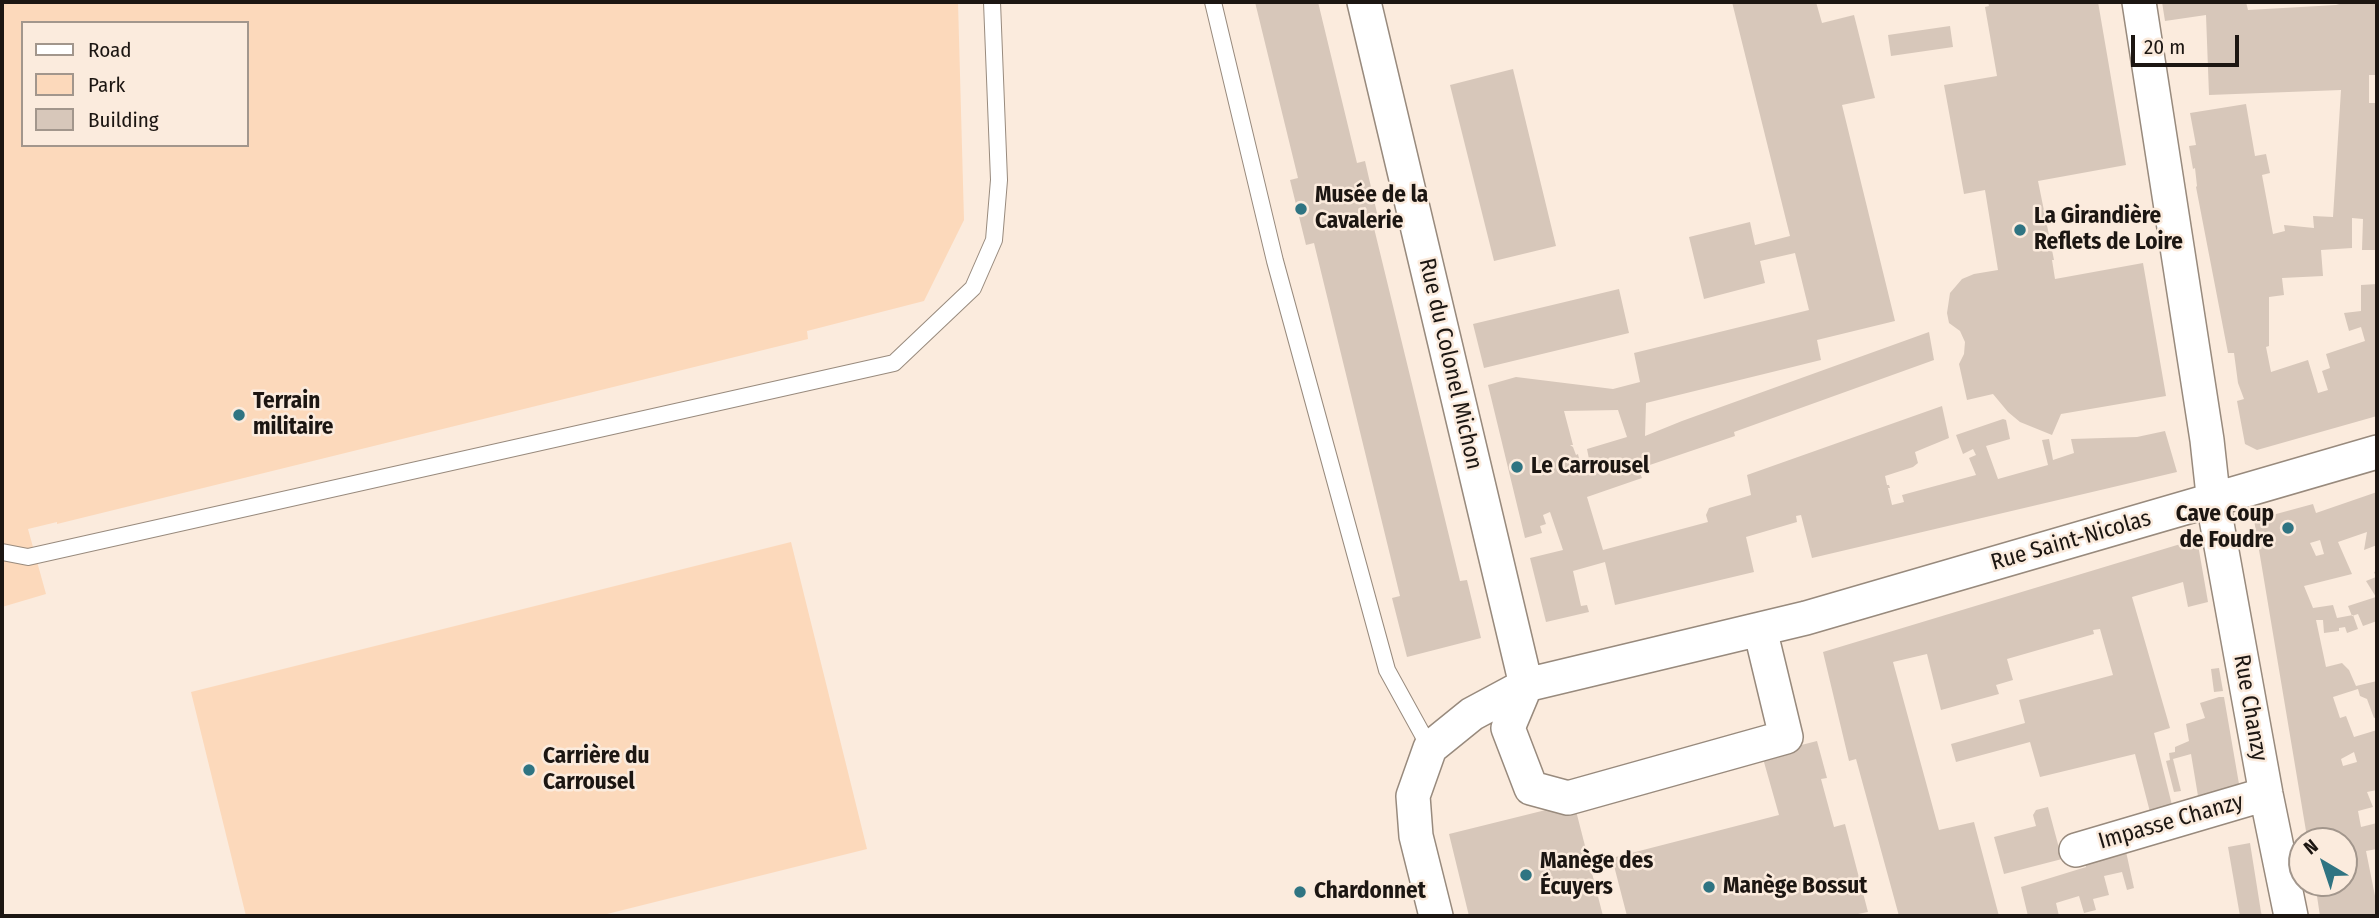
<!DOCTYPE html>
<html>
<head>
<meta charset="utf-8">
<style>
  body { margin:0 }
  #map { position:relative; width:2379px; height:918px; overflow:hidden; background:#fbebdd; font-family:"Fira Sans Condensed",sans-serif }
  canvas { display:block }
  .frame { position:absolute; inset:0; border:4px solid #1c1612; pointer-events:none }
  .legend { position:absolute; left:21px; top:21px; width:228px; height:126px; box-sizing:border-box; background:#fbebdd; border:2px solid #a2968c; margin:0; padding:9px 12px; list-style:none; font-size:21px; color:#1c1612 }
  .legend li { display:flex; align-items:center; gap:14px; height:35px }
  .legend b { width:35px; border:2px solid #a2968c }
  .north { position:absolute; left:2288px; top:827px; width:70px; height:70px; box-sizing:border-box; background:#fbebdd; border:2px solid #a2968c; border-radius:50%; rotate:321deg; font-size:19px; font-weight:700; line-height:28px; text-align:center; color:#1c1612 }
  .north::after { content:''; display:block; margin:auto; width:24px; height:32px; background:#2f7482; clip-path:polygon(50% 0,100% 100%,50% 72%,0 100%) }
  .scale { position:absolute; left:2131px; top:35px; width:108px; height:32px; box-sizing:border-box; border:4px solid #1c1612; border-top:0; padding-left:9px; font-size:21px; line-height:24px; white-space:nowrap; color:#1c1612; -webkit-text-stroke:5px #fbebdd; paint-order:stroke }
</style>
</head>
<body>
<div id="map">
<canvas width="2379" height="918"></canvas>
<div class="frame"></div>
<ul class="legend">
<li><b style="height:9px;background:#fff"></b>Road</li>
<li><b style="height:19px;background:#fcd9bb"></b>Park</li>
<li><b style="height:19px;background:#d7c7ba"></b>Building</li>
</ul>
<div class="north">N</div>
<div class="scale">20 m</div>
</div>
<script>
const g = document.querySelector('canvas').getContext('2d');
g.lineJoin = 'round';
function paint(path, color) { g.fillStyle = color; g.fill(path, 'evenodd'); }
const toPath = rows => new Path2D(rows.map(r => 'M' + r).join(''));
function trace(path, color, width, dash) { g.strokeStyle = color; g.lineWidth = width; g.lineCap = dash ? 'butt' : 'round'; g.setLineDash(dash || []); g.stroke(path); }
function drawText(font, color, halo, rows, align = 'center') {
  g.font = font + ' "Fira Sans Condensed",sans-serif'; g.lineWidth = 5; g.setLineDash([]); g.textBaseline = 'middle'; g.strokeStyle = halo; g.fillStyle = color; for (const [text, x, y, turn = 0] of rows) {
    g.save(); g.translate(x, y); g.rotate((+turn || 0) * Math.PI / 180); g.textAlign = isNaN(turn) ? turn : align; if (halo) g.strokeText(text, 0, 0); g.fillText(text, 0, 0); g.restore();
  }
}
paint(toPath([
  [2,2,958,2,964,220,924,301,807,331,808,339,57,524,57,522,28,529,46,594,2,607],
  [23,23,247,23,247,145,23,145],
  [791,542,867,849,599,916,246,916,191,692]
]), '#fcd9bb');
paint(toPath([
  [1255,2,1318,2,1357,163,1365,161,1380,226,1374,228,1460,581,1467,580,1481,638,1407,657,1392,598,1400,596,1314,243,1306,245,1290,180,1298,178],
  [1732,2,1816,2,1822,23,1854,15,1875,98,1842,105,1895,321,1817,340,1821,360,1646,403,1645,436,1682,421,1929,332,1934,360,1734,432,1735,436,1638,469,1642,478,1587,497,1603,550,1708,522,1706,515,1709,508,1751,495,1747,475,1942,406,1949,438,1915,452,1918,463,1913,467,1885,476,1887,485,1889,485,1890,488,1888,488,1892,505,1904,502,1902,495,1976,475,1969,458,1976,455,1973,449,1963,454,1956,435,2003,419,2006,420,2010,439,1986,446,1998,479,2048,465,2042,440,2049,439,2053,460,2074,453,2071,439,2137,437,2165,431,2177,472,1812,558,1801,515,1796,516,1797,522,1746,537,1754,572,1615,605,1605,562,1573,571,1581,606,1587,605,1589,612,1546,622,1530,558,1563,550,1550,512,1543,515,1546,524,1540,526,1542,533,1525,538,1488,385,1516,377,1613,389,1640,382,1634,353,1809,310,1795,253,1760,261,1765,283,1704,299,1689,237,1750,222,1755,245,1790,236],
  [1618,410,1627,437,1587,449,1590,464,1581,467,1578,454,1576,455,1573,447,1570,445,1573,445,1564,411],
  [1988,2,2098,2,2126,165,2038,181,2054,260,2052,260,2055,279,2143,263,2166,396,2061,414,2052,435,2020,422,2008,412,1993,394,1967,400,1959,364,1964,354,1965,342,1960,331,1949,323,1947,313,1950,293,1962,279,1974,274,1998,270,1985,190,1964,194,1944,85,1997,76,1985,7,1989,6],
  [2162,2,2246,2,2248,10,2336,5,2346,2,2377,2,2377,75,2369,75,2369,103,2377,103,2377,250,2362,250,2363,219,2352,218,2352,248,2321,250,2323,276,2282,278,2284,295,2269,297,2269,346,2266,347,2271,372,2308,360,2318,393,2328,390,2322,371,2330,368,2326,354,2365,341,2361,327,2349,331,2344,313,2361,311,2361,285,2377,284,2377,416,2257,450,2245,444,2237,401,2244,399,2238,383,2234,353,2228,353,2196,187,2197,186,2195,168,2193,169,2189,146,2196,145,2190,113,2246,104,2255,156,2266,154,2270,173,2262,175,2273,234,2285,231,2284,225,2314,228,2313,216,2333,217,2341,90,2209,95,2206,15,2165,21],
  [1950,26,1953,47,1891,56,1888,35],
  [1513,69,1556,246,1494,261,1450,85],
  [1619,289,1629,333,1484,368,1473,324],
  [2377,492,2377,545,2364,550,2367,532,2338,542,2352,574,2304,586,2313,608,2333,605,2337,618,2353,615,2358,629,2347,633,2345,627,2339,628,2339,631,2324,633,2323,620,2316,620,2326,667,2342,663,2349,670,2356,686,2377,681,2377,717,2374,718,2367,699,2360,696,2358,689,2333,697,2340,718,2346,716,2354,737,2377,730,2377,790,2367,792,2373,807,2358,811,2361,827,2377,823,2377,849,2366,851,2377,906,2377,916,2320,916,2315,883,2344,883,2344,841,2324,841,2323,832,2307,837,2254,520,2313,504,2316,513],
  [2320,540,2324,554,2316,556,2310,543],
  [2354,752,2357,762,2343,766,2341,759],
  [2197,539,2208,602,2188,607,2183,582,2132,597,2170,728,2154,733,2172,805,2150,812,2135,754,2040,777,2030,742,1956,762,1951,744,2025,723,2019,700,2113,675,2100,629,2093,630,2094,634,2007,659,2013,680,1996,685,1999,694,1941,710,1927,654,1893,662,1939,830,1974,822,1999,916,1899,916,1856,759,1849,761,1823,652],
  [2377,571,2377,621,2363,626,2358,614,2352,616,2348,606,2376,597,2366,581,2376,577,2374,572],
  [2219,668,2223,691,2214,692,2211,669],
  [2219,697,2224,697,2239,784,2198,796,2191,754,2173,759,2181,791,2174,792,2166,761,2170,760,2169,753,2175,752,2175,747,2189,741,2186,724,2205,718,2200,703],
  [1817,741,1827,778,1821,779,1834,827,1845,824,1868,912,1858,914,1858,916,1627,916,1612,858,1779,815,1762,755],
  [1574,803,1603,916,1469,916,1449,834],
  [2048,807,2062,859,2004,874,1994,837,2036,826,2033,815,2036,810],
  [2250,843,2261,912,2262,916,2240,916,2228,847],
  [2125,847,2134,888,2127,890,2122,872,2104,876,2109,895,2093,899,2096,910,2084,913,2079,896,2056,903,2059,916,2028,916,2021,887,2086,867,2084,859]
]), '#d7c7ba');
const service = toPath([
  [1213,2,1275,261,1387,670,1430,748],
  [2,552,28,557,894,363,973,288,994,240,999,180,992,2]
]);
const minor = toPath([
  [1364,2,1526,685],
  [2139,2,2207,440,2215,513,2266,794,2291,916],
  [1526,685,1508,728,1531,788,1568,798,1786,737,1760,629],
  [2076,850,2266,794],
  [1436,916,1416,836,1413,796,1430,748,1472,714,1526,685,1806,618,2377,452]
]);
trace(service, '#988a7d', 18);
trace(minor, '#988a7d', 36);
trace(service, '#fff', 16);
trace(minor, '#fff', 33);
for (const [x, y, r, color] of [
  [1301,209,7,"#2f7482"],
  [2020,230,7,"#2f7482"],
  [239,415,7,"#2f7482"],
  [1517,467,7,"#2f7482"],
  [2288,528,7,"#2f7482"],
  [529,770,7,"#2f7482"],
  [1526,875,7,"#2f7482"],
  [1709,887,7,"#2f7482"],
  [1300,892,7,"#2f7482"]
]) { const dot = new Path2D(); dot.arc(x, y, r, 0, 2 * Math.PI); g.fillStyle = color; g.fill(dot); trace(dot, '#fbebdd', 2.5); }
drawText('bold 23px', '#1c1612', '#fbebdd', [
  ["Musée de la",1315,196],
  ["Cavalerie",1315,222],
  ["La Girandière",2034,217],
  ["Reflets de Loire",2034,243],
  ["Terrain",253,402],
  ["militaire",253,428],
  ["Le Carrousel",1531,467],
  ["Cave Coup",2274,515,"right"],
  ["de Foudre",2274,541,"right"],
  ["Carrière du",543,757],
  ["Carrousel",543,783],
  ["Manège des",1540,862],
  ["Écuyers",1540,888],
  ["Manège Bossut",1723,887],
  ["Chardonnet",1314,892]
], 'left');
drawText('23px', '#1c1612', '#fbebdd', [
  ["Rue du Colonel Michon",1450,364,77],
  ["Rue Saint-Nicolas",2071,541,-16],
  ["Rue Chanzy",2250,708,80],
  ["Impasse Chanzy",2171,822,-16]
]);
</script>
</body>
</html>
